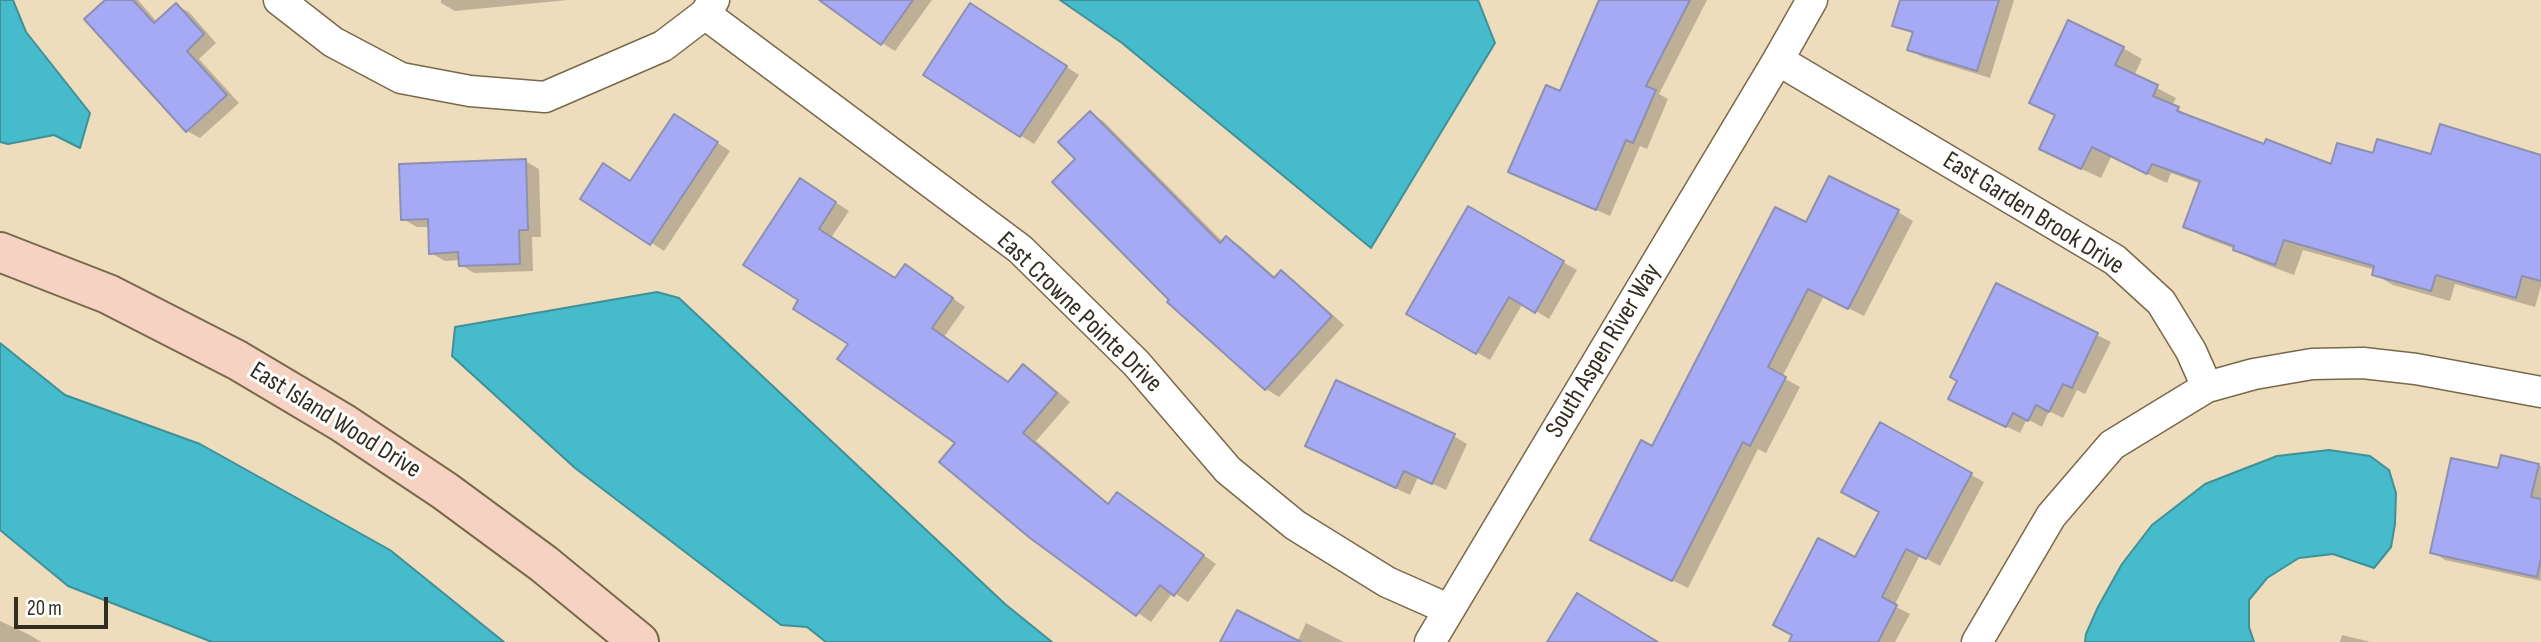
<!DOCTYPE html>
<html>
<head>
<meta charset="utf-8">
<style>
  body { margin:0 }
  #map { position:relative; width:2541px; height:642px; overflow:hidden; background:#eeddbc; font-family:"Sofia Sans Condensed",sans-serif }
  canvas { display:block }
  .scale { position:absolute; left:14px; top:597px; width:94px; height:32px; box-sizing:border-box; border:4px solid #332d20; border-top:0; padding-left:9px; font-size:21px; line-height:24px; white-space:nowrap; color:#332d20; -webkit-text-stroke:5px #fff; paint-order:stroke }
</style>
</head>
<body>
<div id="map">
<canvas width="2541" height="642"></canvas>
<div class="scale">20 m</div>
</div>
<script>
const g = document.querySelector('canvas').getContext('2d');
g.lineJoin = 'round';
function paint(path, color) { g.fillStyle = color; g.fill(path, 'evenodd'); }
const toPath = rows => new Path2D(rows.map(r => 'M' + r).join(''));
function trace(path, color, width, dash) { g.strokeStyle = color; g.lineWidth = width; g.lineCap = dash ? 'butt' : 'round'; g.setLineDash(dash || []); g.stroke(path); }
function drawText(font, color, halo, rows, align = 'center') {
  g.font = font + ' "Sofia Sans Condensed",sans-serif'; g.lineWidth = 6; g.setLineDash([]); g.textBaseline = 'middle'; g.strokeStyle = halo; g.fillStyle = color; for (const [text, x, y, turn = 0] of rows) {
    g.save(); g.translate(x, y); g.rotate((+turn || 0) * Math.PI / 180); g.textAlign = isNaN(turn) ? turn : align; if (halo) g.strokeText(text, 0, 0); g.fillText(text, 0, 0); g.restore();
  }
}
const water = toPath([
  [0,0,13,0,26,32,90,113,80,148,54,135,8,144,0,142,0,0],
  [1060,0,1478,0,1495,43,1371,248,1122,43,1060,0],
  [657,292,679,298,1005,604,1052,642,826,642,807,627,781,625,575,468,452,356,455,327,657,292],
  [0,343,65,395,200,444,390,550,504,642,212,642,68,586,0,530,0,343],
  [2329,450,2370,456,2389,470,2396,493,2395,524,2391,547,2374,568,2333,554,2299,558,2267,578,2249,600,2249,627,2254,642,2085,642,2086,634,2098,607,2122,564,2152,525,2205,484,2277,456,2329,450]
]);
paint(water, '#46bbcc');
trace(water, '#409098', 2);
paint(toPath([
  [108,0,138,0,157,22,176,5,189,12,216,43,199,59,239,103,200,138,187,131],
  [441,0,568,0,455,11,441,3],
  [833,0,932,0,895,51,882,43],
  [1601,0,1707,0,1659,94,1668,99,1647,149,1640,146,1610,216,1511,172,1561,93],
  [1902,0,2014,0,1990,78,1922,57,1909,49,1914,34,1894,25],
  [984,13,1079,75,1034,144,926,75],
  [2123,48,2142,59,2134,76,2176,98,2172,106,2197,120,2265,146,2333,166,2374,155,2541,156,2541,286,2535,307,2455,284,2450,301,2393,285,2374,274,2375,270,2303,250,2294,275,2254,260,2235,249,2204,237,2185,227,2201,184,2171,173,2167,183,2111,157,2101,178,2060,159,2057,116,2031,102],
  [1090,113,1103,121,1223,242,1227,238,1240,246,1276,278,1281,273,1294,280,1344,325,1279,397,1266,389,1169,302,1171,300,1078,159],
  [688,124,730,151,664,251,583,198,631,182],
  [525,161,539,169,541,237,532,237,533,271,474,273,461,265,460,260,445,261,431,253,430,227,417,227,403,219],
  [814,188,849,211,831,238,896,280,919,274,965,307,944,337,1009,383,1024,366,1037,374,1070,402,1036,441,1110,505,1118,494,1216,564,1188,602,1173,592,1151,622,1031,537,958,443,801,300],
  [1468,208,1577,270,1549,319,1523,303,1490,360,1409,313],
  [1898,212,1913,221,1864,316,1824,296,1782,377,1800,387,1766,453,1758,449,1688,588,1607,548,1653,448,1807,224],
  [1996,285,2111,342,2085,394,2077,390,2063,418,2049,411,2042,427,2027,419,2020,433,1964,406],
  [1881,424,1984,482,1940,566,1920,555,1894,606,1910,614,1895,642,1791,642,1856,560,1882,512],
  [1454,436,1467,444,1446,490,1418,477,1410,495,1321,453],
  [2502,457,2541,466,2541,581,2445,560,2432,552,2499,470],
  [0,621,30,635,41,642,0,642],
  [1306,623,1344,642,1222,642,1297,642],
  [2342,635,2371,642,2340,642]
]), '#0003');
const building = toPath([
  [105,0,133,0,154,23,176,3,204,34,187,51,227,95,186,132,84,19,105,0],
  [819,0,913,0,881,45,819,0],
  [1599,0,1690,0,1646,86,1656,90,1633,143,1626,140,1596,210,1508,172,1546,85,1560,91,1599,0],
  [1900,0,1999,0,1977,71,1907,50,1913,32,1892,26,1900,0],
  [970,3,1067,66,1020,137,923,75,970,3],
  [2068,20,2124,47,2115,65,2158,85,2153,96,2179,107,2177,111,2264,144,2266,139,2331,164,2337,143,2373,153,2377,139,2431,154,2440,124,2541,155,2541,281,2522,276,2516,298,2436,275,2431,291,2372,275,2374,266,2284,240,2275,265,2233,250,2234,246,2183,227,2200,181,2152,164,2147,174,2092,147,2081,169,2039,149,2055,115,2029,103,2068,20],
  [1090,111,1220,243,1226,236,1274,278,1281,270,1332,316,1265,390,1167,302,1169,300,1052,182,1075,159,1058,142,1090,111],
  [674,114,718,142,650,245,580,199,603,163,630,181,674,114],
  [526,159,528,230,519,230,520,264,459,266,458,252,429,254,428,219,401,220,399,164,526,159],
  [1829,176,1899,210,1848,309,1808,289,1768,367,1786,377,1750,446,1743,442,1672,581,1590,540,1641,440,1652,446,1775,207,1806,222,1829,176],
  [800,178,836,202,819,229,895,278,905,264,953,298,932,328,1008,382,1023,364,1057,393,1023,433,1108,504,1117,492,1204,555,1174,596,1160,585,1136,616,1030,538,939,462,955,443,837,359,848,344,793,309,798,300,743,265,800,178],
  [1468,206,1564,261,1535,313,1509,297,1476,354,1406,314,1468,206],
  [1996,283,2098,333,2072,388,2063,384,2049,412,2036,405,2028,421,2013,413,2006,427,1948,399,1957,381,1950,377,1996,283],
  [1336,380,1455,434,1432,484,1404,471,1396,488,1305,446,1336,380],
  [1880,422,1972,473,1926,559,1906,549,1882,597,1897,605,1878,642,1789,642,1792,635,1773,625,1818,538,1855,557,1879,512,1841,492,1880,422],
  [2501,455,2539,464,2531,497,2541,499,2541,558,2537,577,2430,553,2451,458,2498,468,2501,455],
  [1577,593,1658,642,1547,642,1577,593],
  [1237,610,1301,642,1220,642,1237,610]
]);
paint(building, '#a6aaf4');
trace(building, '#8d90b0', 2);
const street = toPath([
  [279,0,333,42,401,78,470,91,545,97,663,46,705,14,714,0],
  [705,14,1020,249,1136,363,1228,470,1295,525,1387,582,1448,609],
  [1778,60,2115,260,2161,302,2191,351,2207,387],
  [1430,642,1778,60,1812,0],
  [1977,642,2051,516,2112,445,2207,387,2254,374,2312,364,2363,363,2416,369,2541,392]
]);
const secondary = toPath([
  [0,252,108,294,237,360,343,423,445,491,544,564,639,642]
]);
trace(street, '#78694b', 33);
trace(secondary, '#78694b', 42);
trace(street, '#fff', 30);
trace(secondary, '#f5d2c1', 38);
drawText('26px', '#332d20', '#fff', [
  ["East Garden Brook Drive",2033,214,32],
  ["East Crowne Pointe Drive",1079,313,44],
  ["South Aspen River Way",1604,351,-59],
  ["East Island Wood Drive",335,421,32]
]);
</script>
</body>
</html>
